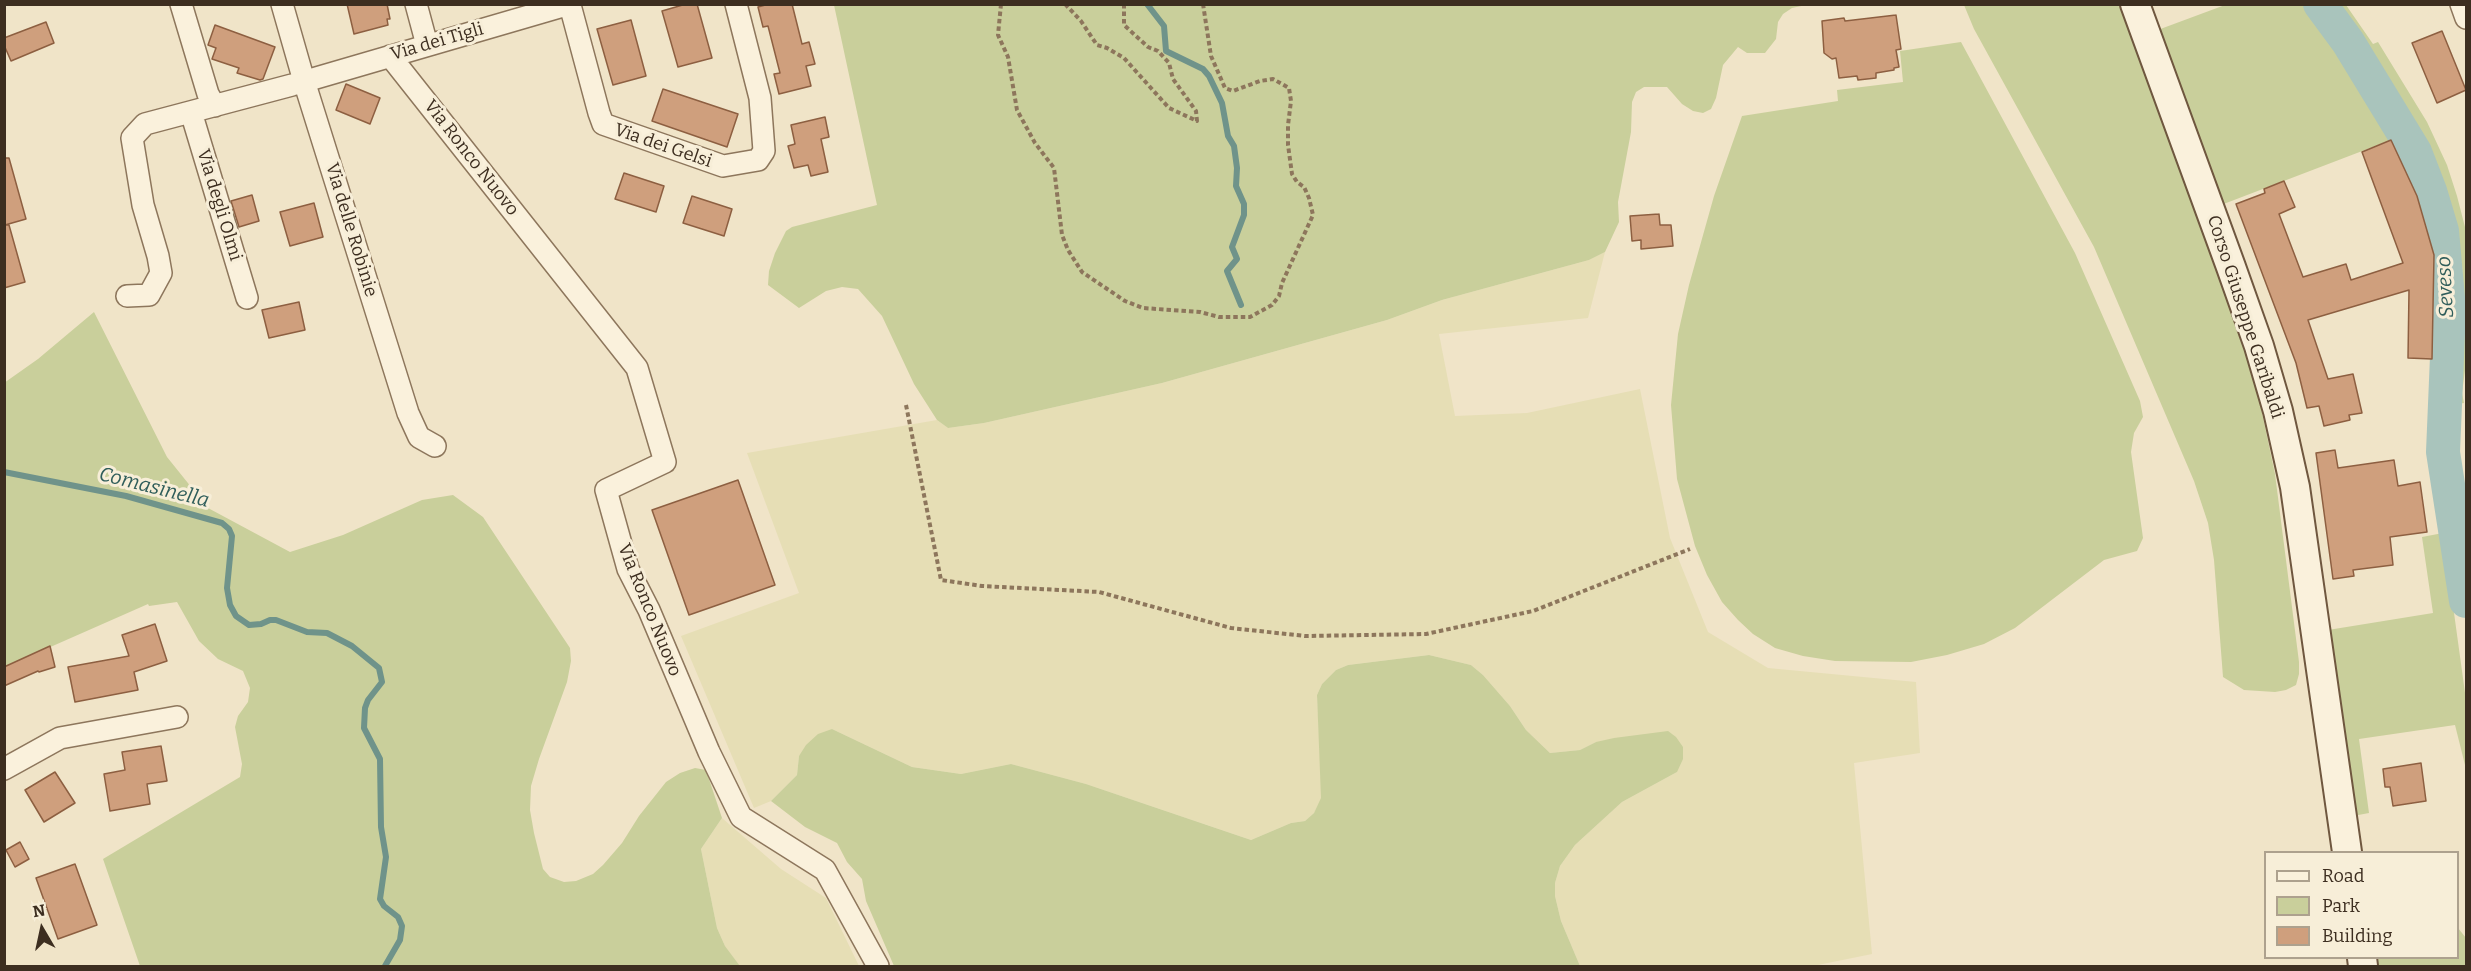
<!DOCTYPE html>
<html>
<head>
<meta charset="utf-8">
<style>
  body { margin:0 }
  #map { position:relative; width:2471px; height:971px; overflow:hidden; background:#f0e4c8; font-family:Bitter,serif }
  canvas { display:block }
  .frame { position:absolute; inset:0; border:6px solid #3d2e20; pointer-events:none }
  .legend { position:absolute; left:2264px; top:851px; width:195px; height:108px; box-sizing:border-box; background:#f7eed8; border:2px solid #ada18e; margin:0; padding:8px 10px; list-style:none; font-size:18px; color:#3d2e20 }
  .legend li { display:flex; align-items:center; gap:12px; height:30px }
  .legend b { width:30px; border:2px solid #ada18e }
  .north { position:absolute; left:12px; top:899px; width:60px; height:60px; -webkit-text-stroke:4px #f7eed8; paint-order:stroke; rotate:351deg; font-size:16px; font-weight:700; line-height:24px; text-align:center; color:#3d2e20 }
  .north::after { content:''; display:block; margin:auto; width:21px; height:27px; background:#3d2e20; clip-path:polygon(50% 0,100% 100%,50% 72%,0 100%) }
</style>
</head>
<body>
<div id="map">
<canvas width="2471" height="971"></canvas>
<div class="frame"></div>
<ul class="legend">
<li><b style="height:8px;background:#faf1dc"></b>Road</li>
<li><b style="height:16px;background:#c9cf9b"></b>Park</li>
<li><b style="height:16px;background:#cf9f7d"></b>Building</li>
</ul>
<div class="north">N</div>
</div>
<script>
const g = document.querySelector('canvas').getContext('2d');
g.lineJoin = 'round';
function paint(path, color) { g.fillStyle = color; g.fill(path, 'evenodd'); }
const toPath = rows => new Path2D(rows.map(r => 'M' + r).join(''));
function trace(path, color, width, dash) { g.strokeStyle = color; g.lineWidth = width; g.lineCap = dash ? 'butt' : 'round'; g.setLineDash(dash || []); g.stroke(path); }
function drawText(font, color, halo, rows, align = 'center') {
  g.font = font + ' Bitter,serif'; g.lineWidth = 6; g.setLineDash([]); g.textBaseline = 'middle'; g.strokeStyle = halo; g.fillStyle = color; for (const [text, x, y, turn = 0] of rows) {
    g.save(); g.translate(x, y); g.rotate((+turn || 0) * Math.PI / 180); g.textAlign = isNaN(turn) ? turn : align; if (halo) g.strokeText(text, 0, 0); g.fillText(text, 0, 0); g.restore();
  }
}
paint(toPath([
  [1605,252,1588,318,1439,334,1455,416,1527,413,1640,389,1670,538,1708,632,1768,668,1916,682,1920,753,1854,763,1872,954,1813,966,1580,966,1561,921,1555,896,1555,883,1560,866,1575,845,1622,802,1677,772,1596,742,1580,750,1550,753,1526,730,1510,706,1483,675,1471,665,1429,655,1348,665,1336,670,1322,684,1317,695,1322,798,1314,813,1305,821,1291,823,1251,840,1086,784,1011,764,961,774,912,767,832,729,799,756,797,775,771,801,754,808,681,636,799,593,747,453,937,420,948,428,984,423,1162,383,1387,320,1442,300,1589,260],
  [722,818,781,869,826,898,859,966,740,966,725,946,717,928,701,849]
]), '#e6deb5');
paint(toPath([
  [834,5,834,4,1806,5,1792,8,1783,14,1778,22,1776,39,1765,53,1747,53,1738,47,1723,65,1716,98,1711,109,1703,113,1693,111,1682,104,1667,87,1644,87,1636,92,1632,102,1631,132,1618,202,1619,222,1605,252,1589,260,1442,300,1387,320,1162,383,984,423,948,428,937,420,914,384,882,316,858,289,842,287,826,291,799,308,768,285,769,271,775,253,786,231,792,227,877,205],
  [1964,5,2119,5,2232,301,2250,356,2275,474,2299,662,2299,674,2296,685,2286,690,2275,692,2244,690,2223,677,2214,560,2208,523,2194,481,2094,247,1974,29],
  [2225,5,2306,5,2347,64,2391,140,2221,205,2155,31],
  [2336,5,2346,5,2373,44,2378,42,2427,122,2447,165,2457,196,2466,231,2466,363,2462,393,2464,403,2456,404,2463,295,2462,265,2455,236,2423,146,2367,49],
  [1961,42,2075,253,2140,401,2143,417,2134,433,2131,452,2143,538,2137,551,2104,560,2015,628,1984,644,1947,655,1911,662,1835,661,1803,656,1775,648,1753,634,1738,620,1722,602,1707,575,1695,546,1677,479,1671,405,1678,334,1689,285,1714,196,1742,116,1838,101,1837,90,1903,82,1900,51],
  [94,312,167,457,208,508,290,552,343,535,422,500,453,495,483,517,570,648,571,661,567,682,539,759,531,786,530,810,534,833,543,869,550,877,564,882,576,881,593,874,603,865,622,843,639,816,666,782,680,773,695,768,706,770,722,818,701,849,717,928,725,946,740,966,140,966,103,859,240,777,242,764,235,727,238,716,248,702,250,688,243,671,218,659,199,641,177,602,149,606,148,604,5,667,4,383,38,359],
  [2443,533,2466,700,2466,769,2455,725,2359,739,2369,813,2353,816,2328,630,2433,613,2422,537],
  [1429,655,1471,665,1483,675,1510,706,1526,730,1550,753,1580,750,1596,742,1614,738,1668,731,1676,737,1683,747,1683,759,1677,772,1622,802,1575,845,1560,866,1555,883,1555,896,1561,921,1580,966,894,966,866,901,862,879,847,862,837,843,805,827,771,801,797,775,799,756,806,745,818,734,832,729,912,767,961,774,1011,764,1086,784,1251,840,1291,823,1305,821,1314,813,1321,798,1317,695,1322,684,1336,670,1348,665],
  [2458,928,2466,938,2466,966,2374,966,2373,958,2458,958]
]), '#c9cf9b');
trace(toPath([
  [1147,4,1164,26,1166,51,1203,69,1209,76,1222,103,1228,136,1234,146,1237,168,1236,186,1244,204,1244,215,1232,247,1237,259,1227,271,1241,305],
  [4,472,126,496,222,523,229,529,232,536,227,588,230,605,236,616,249,625,261,624,270,620,276,620,307,632,327,633,352,646,379,668,382,682,368,700,365,708,364,728,380,759,381,827,386,857,380,899,384,906,398,917,402,926,400,940,385,966]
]), '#6f938a', 6);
trace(toPath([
  [2320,4,2348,42,2415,152,2430,191,2442,231,2449,309,2443,452,2466,601]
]), '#a9c4bc', 34);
const building = toPath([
  [347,4,387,4,390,19,387,19,388,25,354,34,347,4],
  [686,4,697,4,712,58,678,67,662,11,686,4],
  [769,4,792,4,802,44,809,42,815,64,806,66,811,86,779,94,774,74,780,73,768,26,763,27,758,7,769,4],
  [1896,15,1901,49,1896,50,1899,67,1894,68,1894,70,1876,73,1876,78,1858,80,1857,76,1839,78,1836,58,1832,59,1824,53,1822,21,1844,18,1845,21,1896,15],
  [631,20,646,76,613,85,597,29,631,20],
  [46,22,54,43,11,61,4,45,4,38,46,22],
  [215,25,275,47,263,79,260,80,237,73,239,68,212,59,216,48,208,45,215,25],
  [2442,31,2466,90,2437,103,2412,43,2442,31],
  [346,84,380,98,370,124,336,110,346,84],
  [663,89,738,114,727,147,652,121,663,89],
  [825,117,829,137,821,139,828,172,811,176,808,165,794,168,788,146,795,144,791,125,825,117],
  [2391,140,2417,196,2434,255,2432,359,2408,358,2409,290,2308,320,2328,379,2353,374,2362,413,2349,415,2350,420,2324,426,2319,406,2307,408,2296,363,2236,204,2265,193,2264,189,2284,181,2295,207,2279,214,2303,277,2346,264,2351,280,2403,263,2362,152,2391,140],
  [4,158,9,158,26,219,5,225,9,225,25,282,4,288,4,158],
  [624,173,664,186,656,212,615,199,624,173],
  [252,195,259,221,239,227,231,201,252,195],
  [692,196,732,209,724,236,683,223,692,196],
  [314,203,323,237,290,246,280,212,314,203],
  [1659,214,1660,225,1671,225,1673,246,1641,249,1641,240,1632,241,1630,216,1659,214],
  [299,302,305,330,269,338,262,310,299,302],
  [2335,450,2338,468,2394,460,2398,486,2420,482,2427,532,2390,537,2393,565,2353,570,2354,576,2333,579,2316,453,2335,450],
  [738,480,775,585,689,615,652,510,738,480],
  [155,624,167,661,134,672,138,690,75,702,68,667,129,656,122,635,155,624],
  [50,646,55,667,39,672,38,671,4,686,4,667,50,646],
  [161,746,167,781,147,784,150,804,110,811,104,774,125,770,122,752,161,746],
  [2421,763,2426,801,2393,806,2390,787,2385,787,2383,769,2421,763],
  [55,772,75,803,44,822,25,790,55,772],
  [20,842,29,859,15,867,6,850,20,842],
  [75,864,97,925,58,939,36,878,75,864]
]);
paint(building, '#cf9f7d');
trace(building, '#8d5f41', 1.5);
const street = toPath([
  [181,4,208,94,215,106],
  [282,4,304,81,408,413,419,437,435,446],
  [416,4,427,45],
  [2461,4,2466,18],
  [570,5,599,113,603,124,723,166,758,160,764,151,760,98,736,4],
  [390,56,637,368,665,462,606,490,628,569,649,610,709,752,741,817,825,870,878,966],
  [191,112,247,298],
  [127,296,149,295,161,273,158,256,143,205,132,138,145,124,292,85,570,4],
  [4,769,60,738,177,717]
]);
const secondary = toPath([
  [2135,4,2231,267,2259,346,2278,411,2295,487,2347,852],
  [2362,958,2363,966]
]);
trace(street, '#8d765c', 24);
trace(secondary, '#6f573f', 32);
trace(toPath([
  [1001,4,998,35,1008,57,1017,110,1035,143,1054,168,1062,235,1068,250,1082,272,1125,301,1143,308,1200,312,1219,317,1250,317,1272,305,1279,296,1282,283,1313,215,1309,198,1304,187,1297,182,1292,174,1288,145,1288,125,1291,101,1289,88,1273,79,1260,81,1233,91,1225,88,1211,56,1203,4],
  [1065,4,1081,21,1097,45,1107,48,1124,58,1169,108,1197,121,1196,111,1173,79,1169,63,1158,51,1148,47,1124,25,1124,4],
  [906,405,941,580,982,586,1099,592,1231,628,1305,636,1426,634,1533,611,1690,549]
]), '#8d765c', 4, [4.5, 3]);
trace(street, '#faf1dc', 21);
trace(secondary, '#faf1dc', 28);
drawText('18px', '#3d2e20', '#f7eed8', [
  ["Via dei Tigli",437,42,-16],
  ["Via dei Gelsi",663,146,19],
  ["Via Ronco Nuovo",471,158,52],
  ["Via degli Olmi",219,205,73],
  ["Via delle Robinie",351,230,73],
  ["Corso Giuseppe Garibaldi",2245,317,72],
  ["Via Ronco Nuovo",649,610,68]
]);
drawText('italic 20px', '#2f5d5a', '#f7eed8', [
  ["Seveso",2446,287,-93],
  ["Comasinella",154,488,14]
]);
</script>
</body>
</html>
